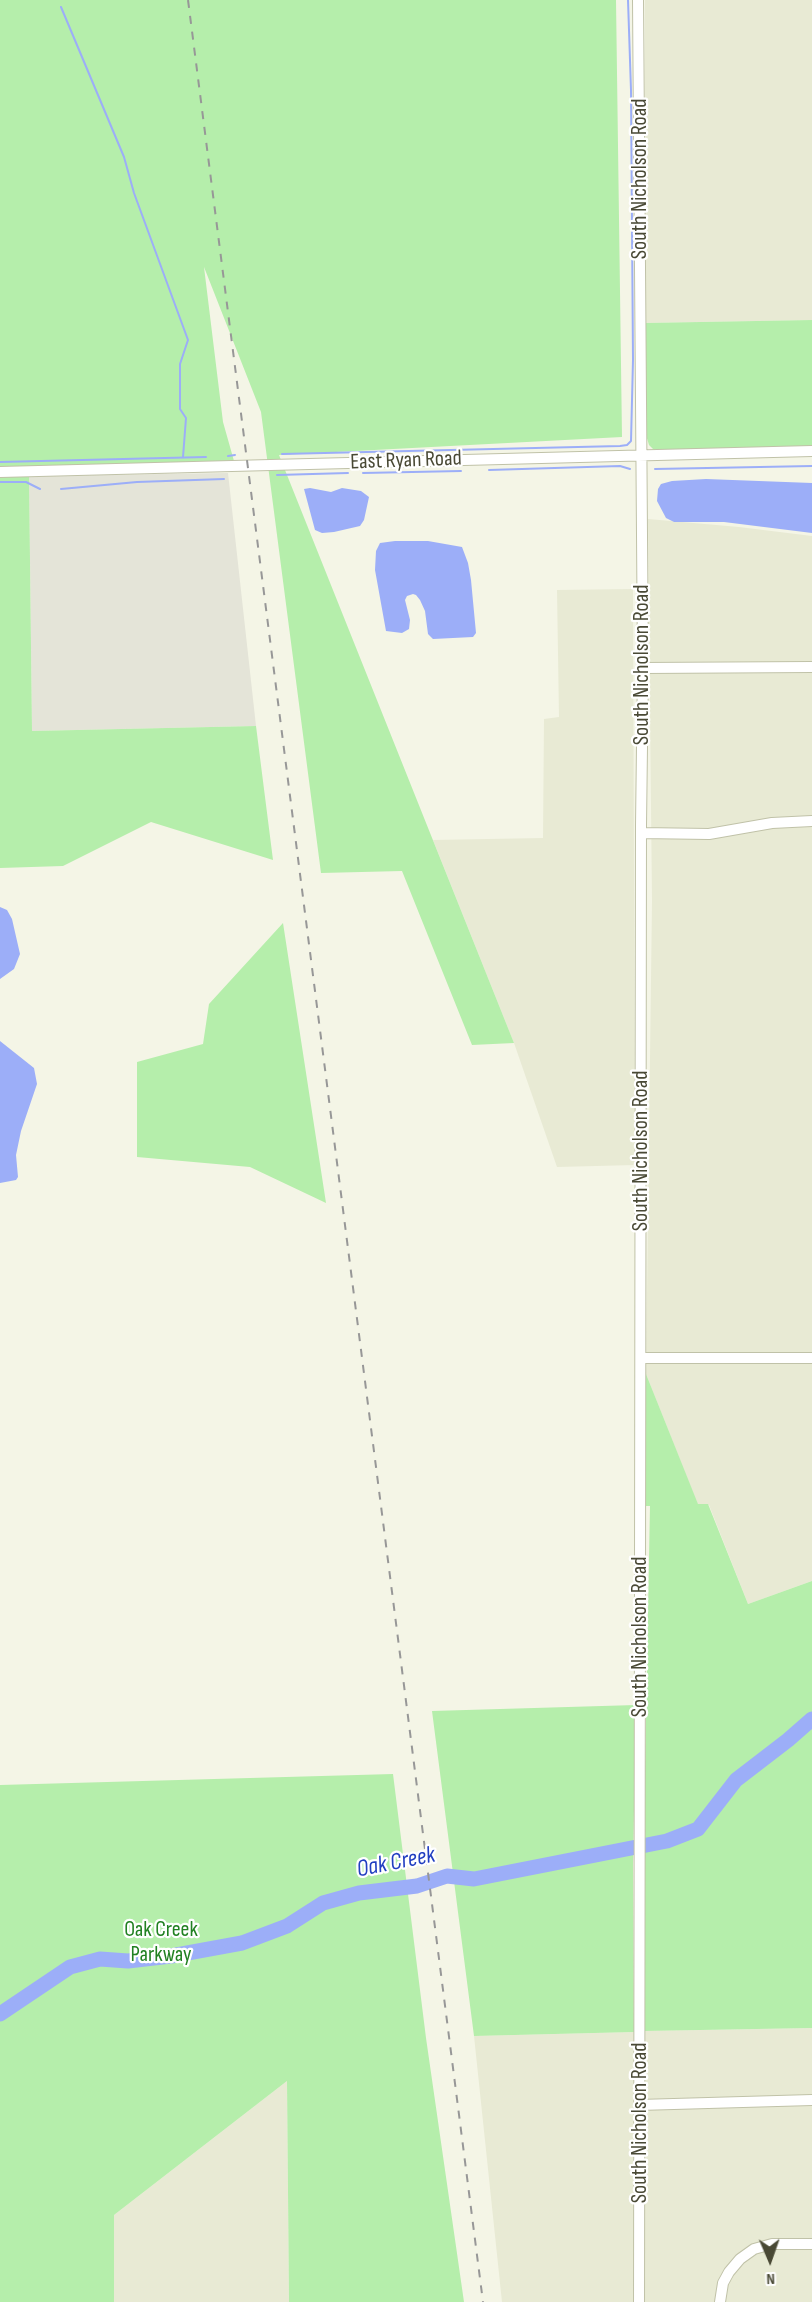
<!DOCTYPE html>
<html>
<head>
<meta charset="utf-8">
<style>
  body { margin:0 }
  #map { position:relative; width:812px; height:2302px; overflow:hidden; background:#f4f5e6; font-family:"Sofia Sans Condensed",sans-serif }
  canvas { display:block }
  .north { position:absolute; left:740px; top:2230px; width:60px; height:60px; -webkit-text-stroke:4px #fff; paint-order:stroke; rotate:178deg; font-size:16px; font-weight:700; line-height:24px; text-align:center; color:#494935 }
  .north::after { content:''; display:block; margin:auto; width:21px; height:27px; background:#494935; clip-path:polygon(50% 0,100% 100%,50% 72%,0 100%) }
</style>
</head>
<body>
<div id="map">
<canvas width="812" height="2302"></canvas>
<div class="north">N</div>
</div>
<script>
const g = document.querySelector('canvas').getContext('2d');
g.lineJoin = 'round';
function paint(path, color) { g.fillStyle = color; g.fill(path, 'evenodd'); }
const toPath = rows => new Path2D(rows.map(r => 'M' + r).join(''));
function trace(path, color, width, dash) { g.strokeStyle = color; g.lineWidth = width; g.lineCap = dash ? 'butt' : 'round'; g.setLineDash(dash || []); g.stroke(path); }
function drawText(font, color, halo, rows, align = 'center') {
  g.font = font + ' "Sofia Sans Condensed",sans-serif'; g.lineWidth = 4.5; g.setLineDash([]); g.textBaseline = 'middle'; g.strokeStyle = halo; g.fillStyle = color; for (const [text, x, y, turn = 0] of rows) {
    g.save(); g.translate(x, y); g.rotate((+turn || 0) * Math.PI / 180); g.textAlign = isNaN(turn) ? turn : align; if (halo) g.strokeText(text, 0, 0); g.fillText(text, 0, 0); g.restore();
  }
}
paint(toPath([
  [645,0,812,0,812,320,645,323],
  [648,519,739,527,812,536,812,1581,748,1604,709,1505,698,1505,646,1374,652,901],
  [633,589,635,1165,557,1167,514,1043,433,840,543,838,544,719,559,717,557,590],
  [812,2028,812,2302,644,2302,644,2031],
  [634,2032,634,2302,502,2302,474,2036],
  [287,2081,289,2302,114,2302,114,2215]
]), '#e8ead4');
paint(toPath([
  [228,473,256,726,32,731,29,476]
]), '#e4e4d8');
paint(toPath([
  [0,0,616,0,622,437,279,455,514,1043,472,1045,402,871,321,873,261,412,204,267,223,422,234,461,0,467],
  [812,320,812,447,659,450,653,449,649,445,646,435,645,323],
  [29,476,32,731,256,726,273,860,151,822,63,866,0,868,0,477],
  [283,923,326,1203,250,1167,137,1157,137,1062,203,1044,209,1004],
  [646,1374,698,1504,708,1504,748,1604,812,1581,812,2028,644,2031,645,1774,650,1506,640,1506,640,1375],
  [636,1705,633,1864,634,2032,474,2036,432,1711],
  [393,1774,426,2038,464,2302,289,2302,287,2081,114,2215,114,2302,0,2302,0,1785]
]), '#b5eeab');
paint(toPath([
  [706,479,812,483,812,533,724,522,674,522,666,518,657,501,658,489,661,484,672,481],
  [310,488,331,492,342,488,361,491,369,497,364,520,360,526,334,532,322,533,315,530,304,489],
  [395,541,428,541,462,547,468,563,471,580,476,633,473,637,433,639,428,634,425,611,420,600,416,595,413,594,407,596,405,600,410,620,409,629,402,633,386,631,375,570,376,551,380,543],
  [0,907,7,910,12,919,20,954,14,969,0,979],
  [0,1041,34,1068,37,1084,21,1131,16,1155,18,1177,16,1180,0,1183]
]), '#9caef8');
trace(toPath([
  [61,7,124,157,134,193,188,340,180,364,180,409,186,418,183,457],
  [282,454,620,446,627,445,631,441,633,360,631,90,628,0],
  [228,456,235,455],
  [0,462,206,457],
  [655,469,812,466],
  [489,470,620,466,630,469],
  [363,473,461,471],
  [277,475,348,473],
  [0,482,26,482,40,489],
  [61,489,137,482,224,479]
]), '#9caef8', 2);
trace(toPath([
  [0,2014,70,1967,100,1959,128,1961,171,1956,242,1943,287,1926,323,1903,359,1893,417,1886,447,1876,474,1879,667,1841,698,1829,736,1780,788,1740,812,1719]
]), '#9caef8', 15);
const minor = toPath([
  [638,0,643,668,641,825,639,2302],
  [0,472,812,451],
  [643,668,812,667],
  [641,833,709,834,772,823,812,821],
  [642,1358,812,1358],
  [639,2105,812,2100],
  [720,2302,723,2283,729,2272,740,2259,754,2249,772,2244,812,2244]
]);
trace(minor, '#c0c2a8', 12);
trace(minor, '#fff', 10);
trace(toPath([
  [188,0,483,2302]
]), '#979797', 2, [8, 8]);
drawText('22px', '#494935', '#fff', [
  ["South Nicholson Road",640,179,-90],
  ["East Ryan Road",406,461,-2],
  ["South Nicholson Road",642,665,-90],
  ["South Nicholson Road",641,1151,-90],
  ["South Nicholson Road",640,1637,-90],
  ["South Nicholson Road",640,2123,-90]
]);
drawText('22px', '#218122', '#fff', [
  ["Oak Creek",161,1930],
  ["Parkway",161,1955]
]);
drawText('italic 24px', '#223fc1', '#fff', [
  ["Oak Creek",396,1863,-11]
]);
</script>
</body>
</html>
